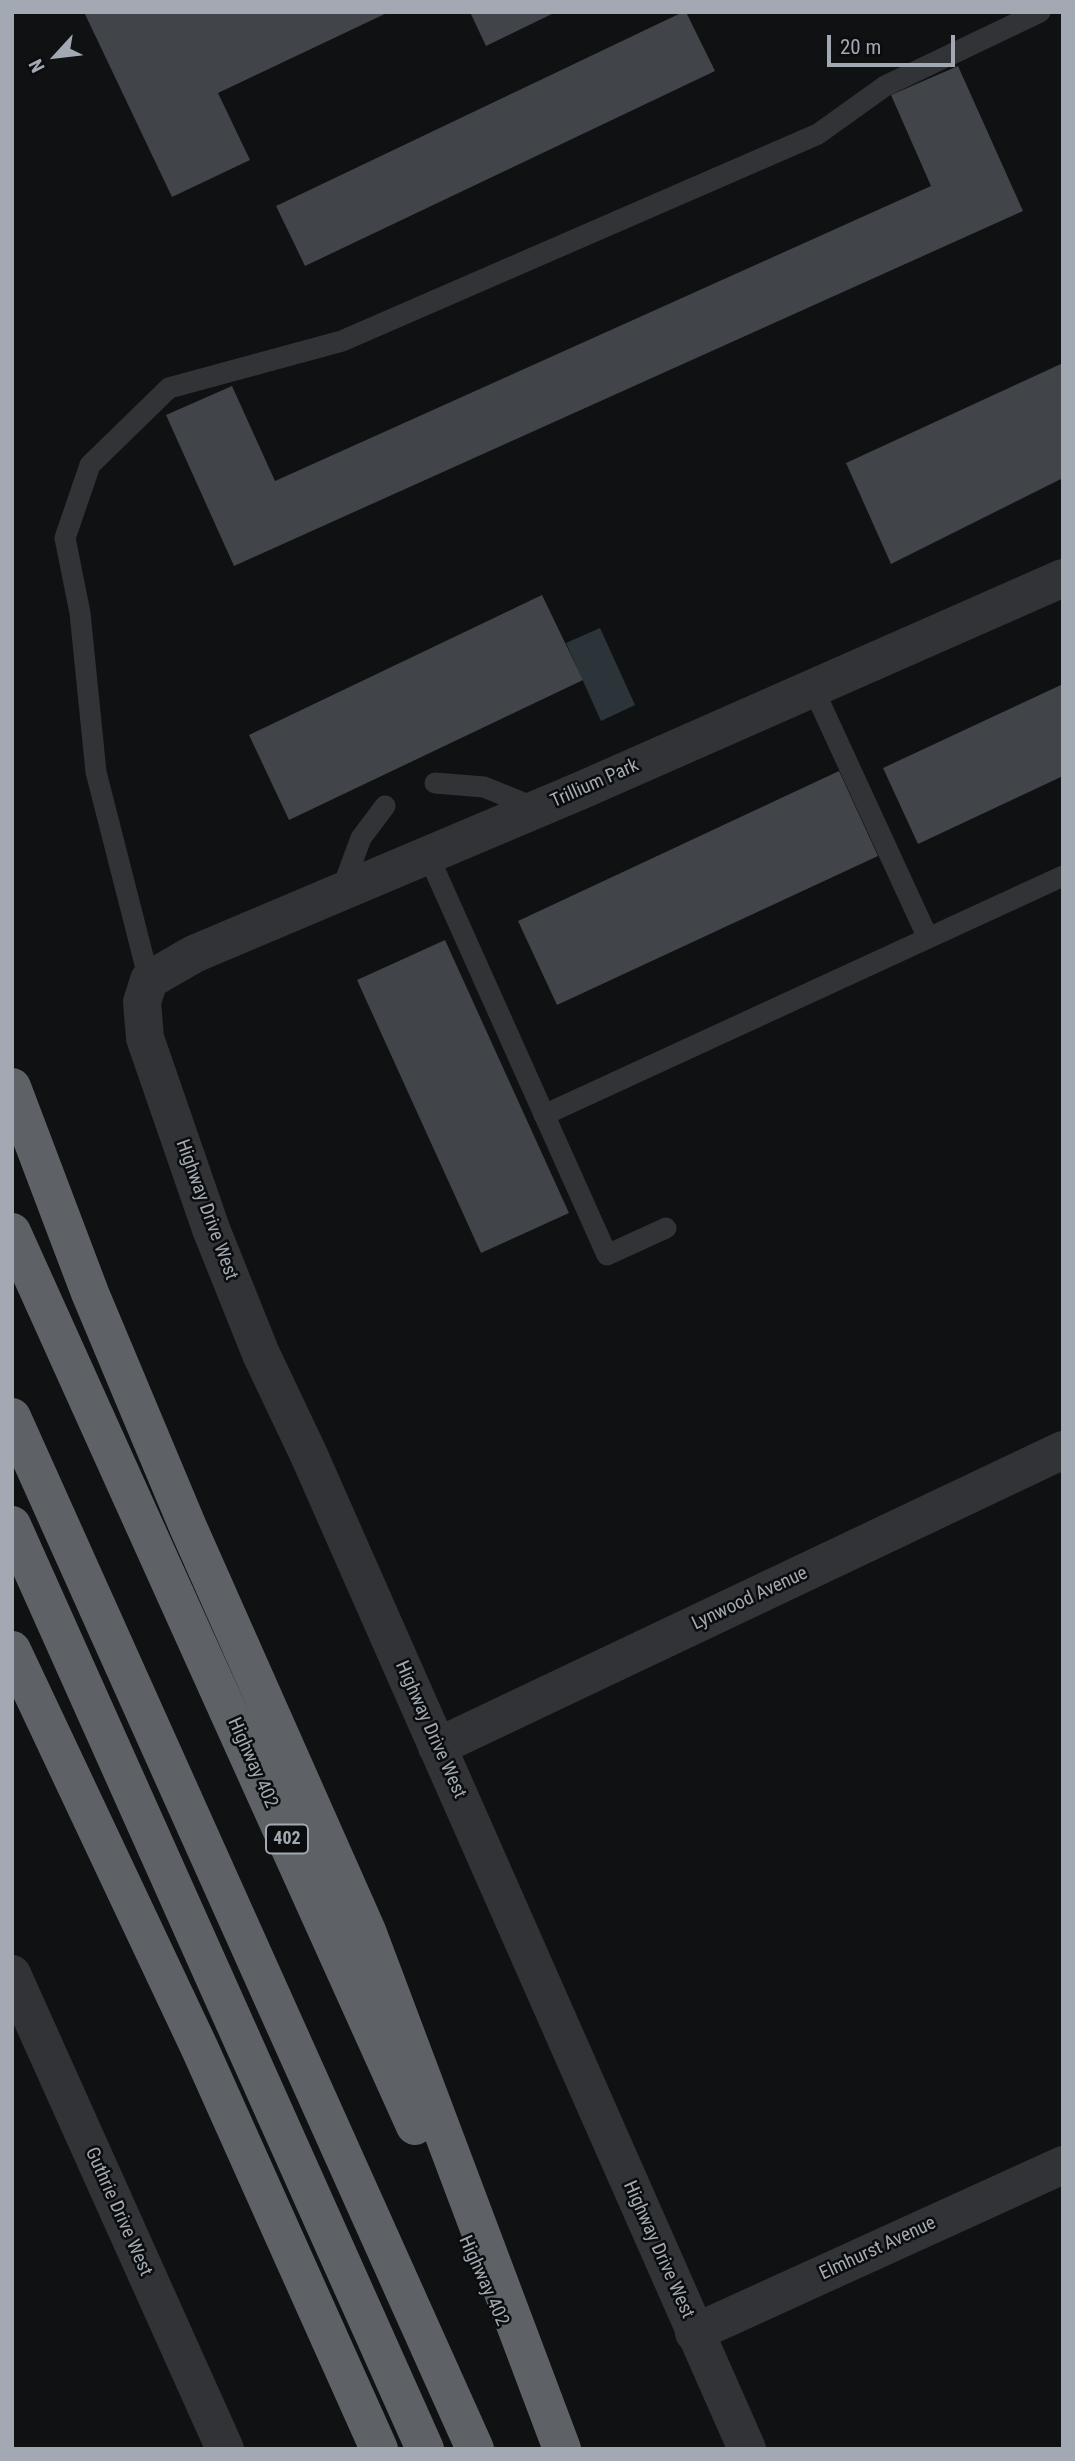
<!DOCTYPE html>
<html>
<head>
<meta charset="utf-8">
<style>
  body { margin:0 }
  #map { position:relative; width:1075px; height:2461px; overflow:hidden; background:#101112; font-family:"Roboto Condensed",sans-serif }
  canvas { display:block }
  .frame { position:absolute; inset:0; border:14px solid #a2a9b2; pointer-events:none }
  .north { position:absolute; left:21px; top:21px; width:70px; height:70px; -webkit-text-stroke:5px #0b0c0d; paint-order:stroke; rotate:243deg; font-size:19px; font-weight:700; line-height:28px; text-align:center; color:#a2a9b2 }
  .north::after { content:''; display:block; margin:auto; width:24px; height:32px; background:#a2a9b2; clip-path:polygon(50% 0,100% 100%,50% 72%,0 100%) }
  .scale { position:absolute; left:827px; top:35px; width:128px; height:32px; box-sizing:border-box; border:4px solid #a2a9b2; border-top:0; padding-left:9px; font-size:21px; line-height:24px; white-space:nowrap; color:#a2a9b2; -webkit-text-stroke:5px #0b0c0d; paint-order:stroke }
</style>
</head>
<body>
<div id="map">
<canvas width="1075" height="2461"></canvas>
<div class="frame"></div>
<div class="north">N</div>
<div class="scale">20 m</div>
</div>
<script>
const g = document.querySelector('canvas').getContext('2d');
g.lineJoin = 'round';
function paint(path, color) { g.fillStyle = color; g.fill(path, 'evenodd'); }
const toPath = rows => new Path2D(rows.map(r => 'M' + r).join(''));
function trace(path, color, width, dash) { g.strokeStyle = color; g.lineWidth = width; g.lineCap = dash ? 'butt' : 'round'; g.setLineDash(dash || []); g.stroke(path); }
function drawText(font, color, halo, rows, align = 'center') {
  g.font = font + ' "Roboto Condensed",sans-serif'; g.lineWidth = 5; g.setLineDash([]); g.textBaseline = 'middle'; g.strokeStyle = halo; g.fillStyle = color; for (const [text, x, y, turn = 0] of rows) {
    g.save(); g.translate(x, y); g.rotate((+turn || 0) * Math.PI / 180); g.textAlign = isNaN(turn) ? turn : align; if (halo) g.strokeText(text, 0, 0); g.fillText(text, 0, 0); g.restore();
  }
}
paint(toPath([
  [600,628,635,705,601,721,566,643]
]), '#2b3539');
paint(toPath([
  [84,12,389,12,218,93,250,160,172,197],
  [470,12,556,12,486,46],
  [683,12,686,12,715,71,305,266,276,206],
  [958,66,1023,211,234,566,166,415,232,386,275,481,931,186,891,95],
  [1063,363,1063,478,891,564,846,463],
  [542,595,583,680,289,820,249,735],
  [1063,684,1063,776,918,844,883,768],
  [839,771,878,856,557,1005,518,921],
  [445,940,569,1213,481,1253,357,980]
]), '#414448');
trace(toPath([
  [813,688,928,938],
  [435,783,484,787,538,809],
  [428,855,607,1255,666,1228],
  [341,892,361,838,385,806],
  [149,980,96,772,80,613,65,538,90,465,169,388,342,341,818,134,885,86,1040,12],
  [544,1115,1063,876]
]), '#323336', 21);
trace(toPath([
  [437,1747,1063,1450],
  [12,1974,225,2449],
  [694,2333,1063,2165],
  [747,2449,308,1453,261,1354,211,1229,145,1038,142,1002,149,980,194,954,582,790,1063,578]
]), '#323336', 38);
trace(toPath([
  [12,1087,90,1293,188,1527,367,1931,562,2449],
  [12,1232,415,2126],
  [12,1417,475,2449],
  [12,1525,425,2449],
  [12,1650,200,2049,379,2449]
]), '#5e6267', 38);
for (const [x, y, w] of [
  [287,1839,42]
]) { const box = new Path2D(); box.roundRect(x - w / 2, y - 14.5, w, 29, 5); g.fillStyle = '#0b0c0d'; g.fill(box); trace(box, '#a2a9b2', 2); }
drawText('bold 18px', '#a2a9b2', null, [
  ["402",287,1839]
]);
drawText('19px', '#a2a9b2', '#0b0c0d', [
  ["Trillium Park",595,784,-24],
  ["Highway Drive West",206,1210,70],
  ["Lynwood Avenue",750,1599,-25],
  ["Highway Drive West",430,1730,66],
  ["Highway 402",252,1763,66],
  ["Guthrie Drive West",118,2212,66],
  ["Elmhurst Avenue",878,2249,-25],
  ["Highway Drive West",658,2250,66],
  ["Highway 402",483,2281,66]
]);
</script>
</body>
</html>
